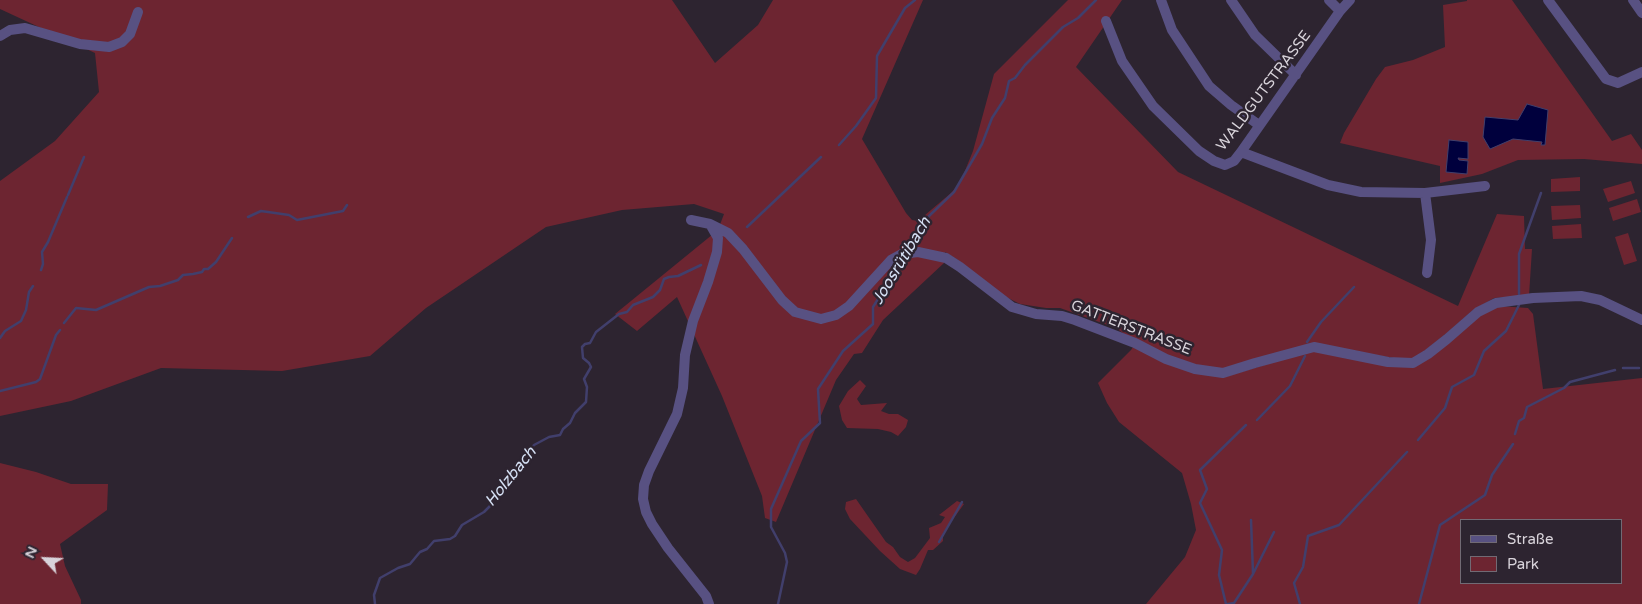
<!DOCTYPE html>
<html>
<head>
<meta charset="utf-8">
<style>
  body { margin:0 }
  #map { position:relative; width:1642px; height:604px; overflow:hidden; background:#2d2430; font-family:"Varela Round",sans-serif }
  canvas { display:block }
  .legend { position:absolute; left:1460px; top:519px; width:162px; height:65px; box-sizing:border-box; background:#2d2430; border:1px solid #716a74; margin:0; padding:6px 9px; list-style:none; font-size:15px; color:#d8d3da }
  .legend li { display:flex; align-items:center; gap:10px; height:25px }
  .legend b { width:25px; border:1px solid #716a74 }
  .north { position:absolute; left:20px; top:534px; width:50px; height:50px; -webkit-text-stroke:4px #2d2430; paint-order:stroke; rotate:295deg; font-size:14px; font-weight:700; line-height:20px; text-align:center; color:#d8d3da }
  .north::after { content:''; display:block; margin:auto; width:18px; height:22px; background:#d8d3da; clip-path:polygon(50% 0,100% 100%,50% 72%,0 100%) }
</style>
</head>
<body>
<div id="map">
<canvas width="1642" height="604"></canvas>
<ul class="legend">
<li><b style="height:6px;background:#585182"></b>Straße</li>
<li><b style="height:14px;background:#6d2531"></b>Park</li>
</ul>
<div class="north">N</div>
</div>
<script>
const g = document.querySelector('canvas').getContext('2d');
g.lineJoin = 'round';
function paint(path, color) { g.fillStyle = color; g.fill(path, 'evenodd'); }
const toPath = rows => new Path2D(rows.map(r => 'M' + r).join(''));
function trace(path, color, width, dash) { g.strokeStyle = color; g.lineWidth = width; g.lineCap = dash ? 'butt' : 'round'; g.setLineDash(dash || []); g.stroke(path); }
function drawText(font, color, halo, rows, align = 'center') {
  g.font = font + ' "Varela Round",sans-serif'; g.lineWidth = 5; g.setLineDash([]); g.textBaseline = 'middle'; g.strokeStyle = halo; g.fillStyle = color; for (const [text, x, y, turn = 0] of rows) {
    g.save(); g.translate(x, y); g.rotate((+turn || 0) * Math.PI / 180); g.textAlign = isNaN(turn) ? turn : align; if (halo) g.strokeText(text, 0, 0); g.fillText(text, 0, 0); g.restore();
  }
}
paint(toPath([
  [0,0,672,0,715,63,758,25,773,0,923,0,862,139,906,213,912,220,918,221,951,193,960,183,973,151,994,74,1068,0,1122,0,1076,67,1178,172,1458,306,1497,214,1524,216,1525,249,1532,249,1529,296,1494,298,1472,311,1448,332,1412,361,1313,345,1222,371,1194,367,1135,342,1116,328,1060,308,1046,308,1020,304,996,292,958,260,945,252,944,263,883,320,862,353,854,354,836,380,776,522,765,518,762,496,722,396,677,297,637,331,615,314,718,230,724,214,694,204,622,210,546,227,426,308,370,356,282,371,161,368,71,401,0,416,0,181,55,141,99,92,95,53,0,9],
  [1467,0,1512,0,1612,141,1631,134,1642,150,1642,164,1584,159,1518,160,1482,174,1440,183,1440,166,1340,143,1344,133,1376,79,1385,67,1413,60,1445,47,1443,5,1467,1],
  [1580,177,1580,191,1551,192,1551,179],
  [1631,181,1635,193,1608,202,1603,189],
  [1637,199,1641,212,1613,221,1609,208],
  [1580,205,1581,218,1552,220,1551,206],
  [1581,224,1582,238,1553,239,1552,226],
  [1628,233,1637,261,1624,265,1615,237],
  [1499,306,1528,308,1533,314,1543,389,1642,378,1642,604,1146,604,1185,557,1196,530,1191,504,1182,473,1119,422,1107,403,1098,383,1131,350,1135,344,1224,377,1315,350,1414,366,1480,314],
  [1461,520,1621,520,1621,583,1461,583],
  [860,380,866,386,857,399,861,405,887,403,881,411,889,414,898,414,908,420,906,427,898,436,891,432,878,429,847,428,842,420,839,406,848,391],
  [0,463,36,472,71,484,108,484,107,510,60,544,65,566,81,600,81,604,0,604],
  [856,499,886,542,893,547,900,557,908,562,915,558,930,538,929,528,941,523,945,517,939,515,957,501,964,504,943,533,943,541,933,550,928,550,920,569,916,575,900,569,880,551,850,519,845,509,846,502]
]), '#6d2531');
const water = toPath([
  [1527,104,1548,110,1545,145,1541,145,1542,142,1513,139,1490,149,1483,137,1485,117,1518,120,1527,104],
  [1449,140,1468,142,1468,159,1458,158,1459,160,1468,161,1467,174,1446,172,1449,140]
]);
paint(water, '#00003d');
trace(water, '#413f6c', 1);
trace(toPath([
  [839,145,856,126,876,98,877,56,905,8,915,0],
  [68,195,84,157],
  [248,217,261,211,289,215,297,220,343,211,347,205],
  [747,227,821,157],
  [908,251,929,216,954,192,982,144,992,118,1005,98,1009,81,1015,78,1025,65,1063,27,1078,18,1096,0],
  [41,270,43,264,42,252,48,242,67,197],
  [1519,294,1519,254,1541,193],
  [64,323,76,308,96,310,149,287,160,286,178,280,183,275,193,274,202,272,204,269,208,269,216,262,232,238],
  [0,338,5,331,21,321,26,310,29,292,33,286],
  [1307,342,1321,322,1354,287],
  [1623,368,1639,368],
  [0,391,36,382,40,379,56,335,60,330],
  [1257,420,1290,386,1305,356],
  [1515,434,1519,421,1524,418,1527,407,1564,388,1570,382,1615,370],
  [1418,440,1445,408,1452,387,1474,375,1484,351,1506,331,1519,305],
  [1251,520,1253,573],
  [939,542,962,502],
  [375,604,374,595,380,578,398,568,410,564,420,552,427,549,434,541,450,539,455,536,462,525,484,512,490,506,493,497,505,488,516,472,516,469,523,458,534,445,549,437,560,435,563,429,570,423,575,413,586,402,587,387,584,379,591,367,589,363,583,358,582,347,585,344,590,343,596,332,619,314,627,312,633,305,653,297,660,290,664,279,669,277,678,276,701,265],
  [778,604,787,562,785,553,771,527,771,509,801,441,820,423,818,389,843,351,873,324,873,307,904,258],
  [1226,604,1219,575,1222,550,1200,503,1207,489,1200,470,1246,425],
  [1228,604,1234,603,1253,574,1274,532],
  [1300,604,1294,583,1303,567,1308,536,1339,525,1407,452],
  [1419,604,1440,525,1485,495,1492,475,1513,444]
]), '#413f6c', 2.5);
trace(toPath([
  [1161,0,1172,30,1209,86,1231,105,1259,125],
  [1231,0,1255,35,1296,75],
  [1329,0,1340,11],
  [1548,0,1606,79,1618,83,1642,72],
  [1633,0,1642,13],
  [1106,21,1122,61,1153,106,1199,151,1214,161,1225,165,1234,161,1241,152,1340,11,1350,0],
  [0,36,10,30,25,28,80,44,109,47,122,42,130,34,138,12],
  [1241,152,1328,185,1361,192,1425,193,1485,186],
  [1425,193,1431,240,1427,273],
  [691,220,710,224,728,233,743,249,782,300,795,312,821,319,836,315,849,306,891,260,902,254,918,252,946,258,960,267,1012,307,1036,314,1062,316,1075,320,1135,343,1166,359,1195,369,1223,373,1255,363,1314,347,1388,362,1413,363,1428,354,1447,339,1478,312,1496,303,1533,298,1581,296,1600,300,1642,320],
  [709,604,706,596,668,548,652,524,646,512,643,499,644,485,649,471,677,414,683,388,685,355,693,321,708,282,717,252,718,238,710,224]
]), '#585182', 10);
drawText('15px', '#d8d3da', '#2d2430', [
  ["WALDGUTSTRASSE",1264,91,-53],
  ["GATTERSTRASSE",1131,328,21]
]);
drawText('italic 16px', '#d6e1f5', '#2d2430', [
  ["Joosrütibach",902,261,-59],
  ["Holzbach",511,477,-51]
]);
</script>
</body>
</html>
